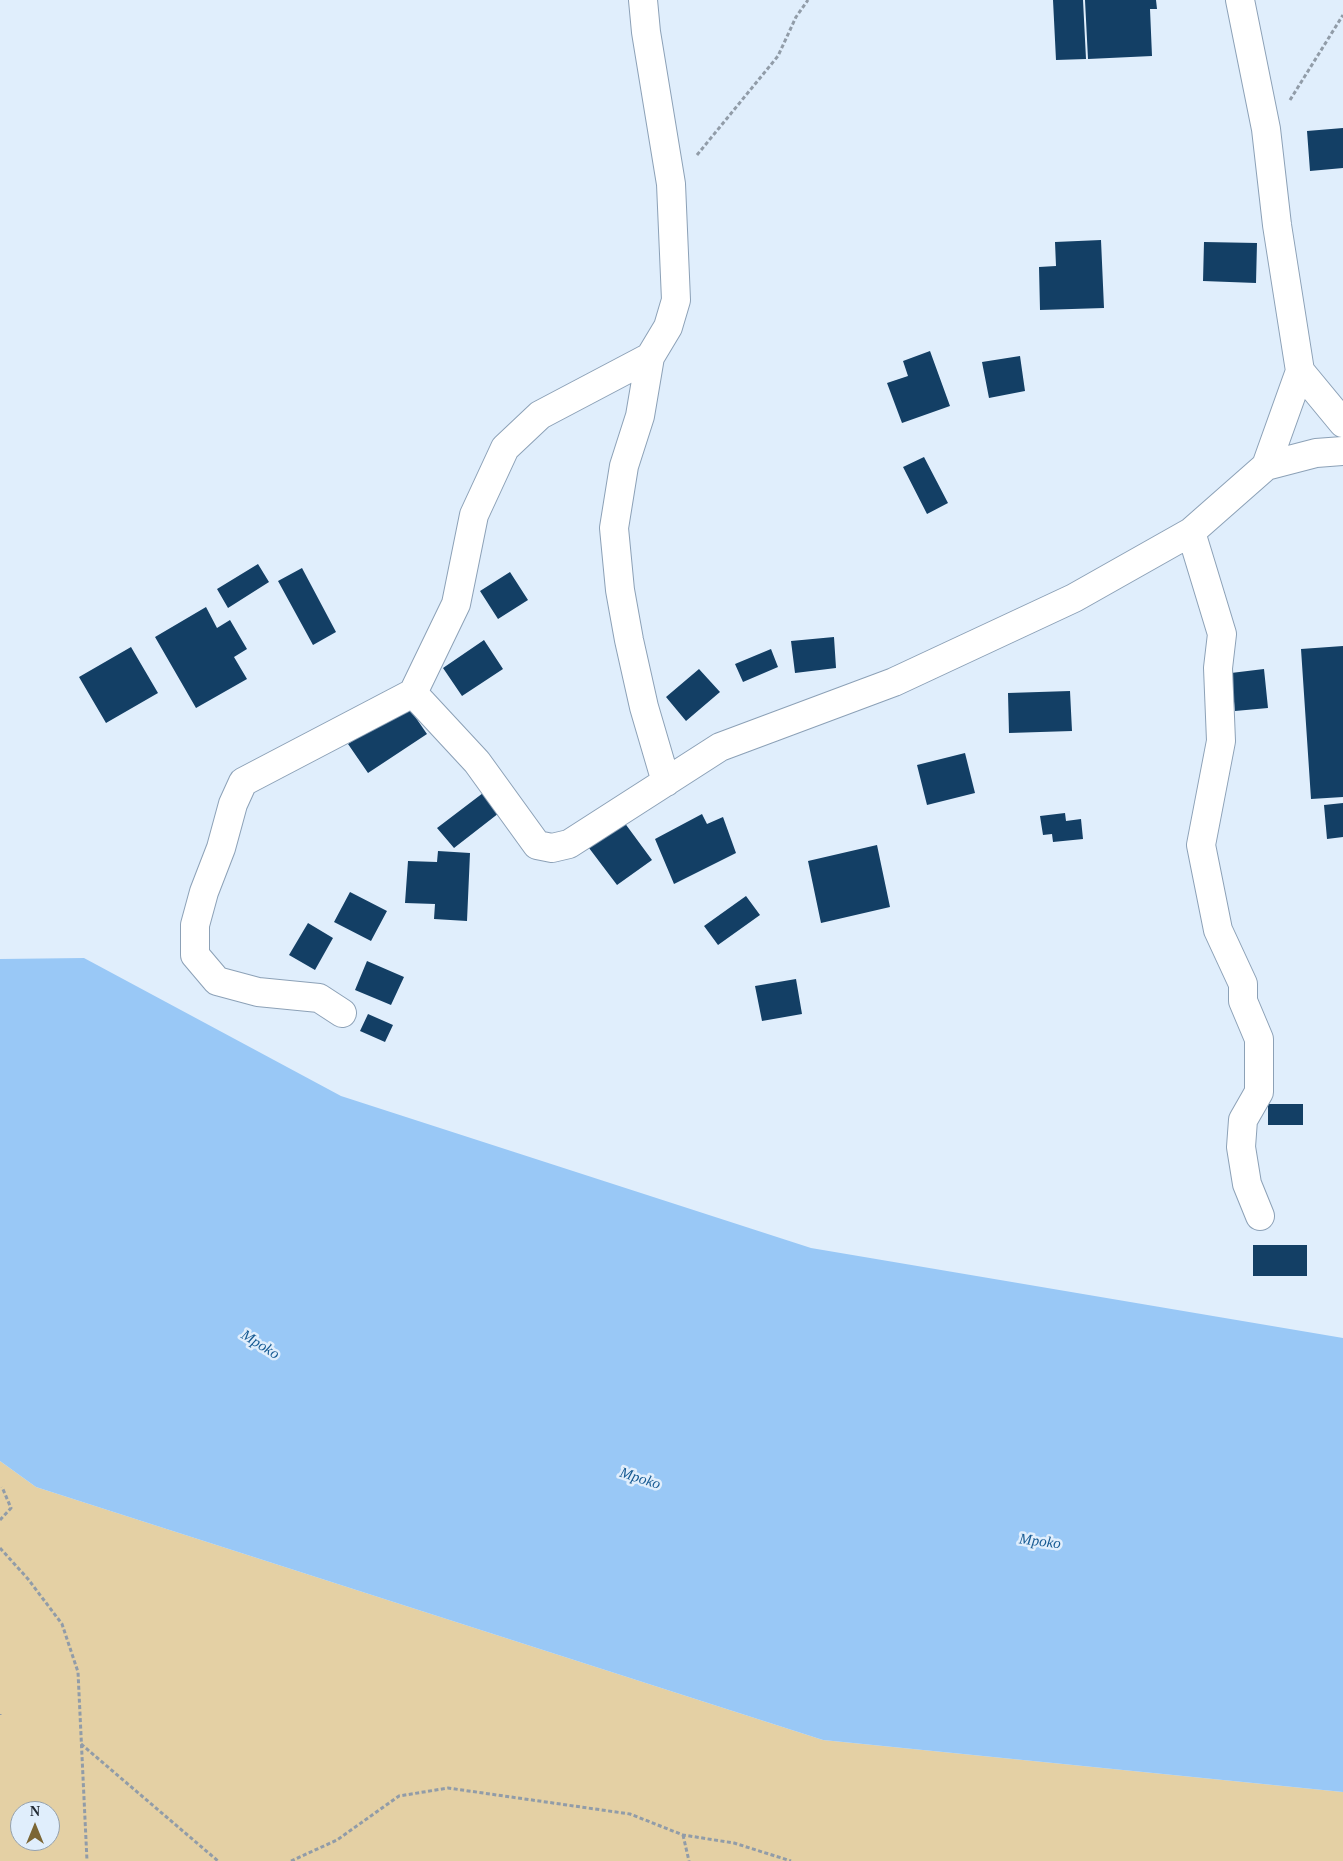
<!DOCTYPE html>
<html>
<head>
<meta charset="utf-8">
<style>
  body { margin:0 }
  #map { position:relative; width:1343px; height:1861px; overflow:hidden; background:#e0eefc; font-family:"Times New Roman",serif }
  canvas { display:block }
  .north { position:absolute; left:10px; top:1801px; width:50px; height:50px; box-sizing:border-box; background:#e0eefc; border:1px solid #94a0ac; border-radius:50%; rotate:0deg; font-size:14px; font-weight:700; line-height:20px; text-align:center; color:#222a33 }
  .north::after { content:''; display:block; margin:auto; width:18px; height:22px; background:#7b6635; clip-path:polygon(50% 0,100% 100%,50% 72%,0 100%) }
</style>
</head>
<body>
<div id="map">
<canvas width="1343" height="1861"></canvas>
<div class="north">N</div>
</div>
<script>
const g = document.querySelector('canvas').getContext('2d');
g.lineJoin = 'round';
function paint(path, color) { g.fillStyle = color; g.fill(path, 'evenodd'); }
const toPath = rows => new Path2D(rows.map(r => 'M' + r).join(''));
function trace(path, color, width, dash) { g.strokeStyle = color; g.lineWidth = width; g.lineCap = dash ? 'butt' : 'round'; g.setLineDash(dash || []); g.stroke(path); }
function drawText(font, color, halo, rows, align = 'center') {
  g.font = font + ' "Times New Roman",serif'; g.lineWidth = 5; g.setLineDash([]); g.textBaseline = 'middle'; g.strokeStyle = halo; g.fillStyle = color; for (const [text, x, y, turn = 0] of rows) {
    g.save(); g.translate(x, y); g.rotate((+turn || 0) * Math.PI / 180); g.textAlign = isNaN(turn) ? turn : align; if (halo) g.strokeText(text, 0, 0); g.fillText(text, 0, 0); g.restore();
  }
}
paint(toPath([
  [0,1461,36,1487,823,1740,1343,1792,1343,1861,0,1861],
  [20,1811,50,1811,50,1841,20,1841]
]), '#e4d0a4');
paint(toPath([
  [84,958,341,1096,811,1248,1343,1338,1343,1792,823,1740,36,1487,0,1461,0,959]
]), '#99c8f6');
paint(toPath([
  [1053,0,1083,0,1086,59,1056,60],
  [1085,0,1156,0,1157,9,1150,9,1152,56,1088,59],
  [1343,128,1343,168,1310,171,1307,131],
  [1101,240,1104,308,1040,310,1039,267,1056,266,1055,242],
  [1204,242,1257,243,1256,283,1203,281],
  [930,351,950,406,902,423,887,383,908,376,903,361],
  [1020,356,1025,391,989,398,982,362],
  [924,457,948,503,927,514,903,467],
  [258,564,269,582,228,608,217,589],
  [302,568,336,632,313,645,278,581],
  [510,572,528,600,498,619,480,591],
  [206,607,217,628,230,620,247,649,234,657,247,679,196,708,155,637],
  [834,637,836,668,795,673,791,641],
  [484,640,503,669,462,696,443,668],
  [1343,646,1343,797,1311,799,1301,649],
  [131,647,158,693,106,723,79,677],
  [771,649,778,667,743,682,735,664],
  [699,669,720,692,686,721,666,697],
  [1264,669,1268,708,1235,711,1231,673],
  [1070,691,1072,731,1009,733,1008,693],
  [407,705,427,734,368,773,348,744],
  [965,753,975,793,927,805,917,765],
  [483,793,499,813,454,848,437,828],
  [1343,803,1343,837,1327,839,1324,805],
  [1065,813,1066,821,1081,819,1083,839,1053,842,1052,834,1043,835,1040,816],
  [702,814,707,824,723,817,736,853,674,884,655,839],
  [624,822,652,860,617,885,589,848],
  [877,845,890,907,821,923,808,861],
  [438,851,470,853,467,921,434,919,435,904,405,903,408,861,437,862],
  [350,892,387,911,371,941,334,922],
  [746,896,760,915,718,945,704,926],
  [308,923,333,938,315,970,289,955],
  [367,961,404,977,391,1005,355,990],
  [796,979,802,1014,762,1021,755,986],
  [368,1014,393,1025,385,1042,360,1031],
  [1268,1104,1303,1104,1303,1125,1268,1125],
  [1253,1245,1307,1245,1307,1276,1253,1276]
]), '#133f65');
const minor = toPath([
  [1240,0,1266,129,1277,225,1300,371,1343,423],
  [650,357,640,416,624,466,614,528,620,590,629,640,644,707,666,782],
  [1266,466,1300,371],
  [1191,532,1222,634,1218,668,1221,741,1201,845,1218,930,1243,984,1243,1001,1259,1039,1259,1092,1243,1120,1241,1147,1247,1184,1260,1216],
  [413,693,477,762,537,845,552,848,569,844,720,747,894,682,1074,598,1191,532,1266,466,1316,453,1343,451],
  [342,1013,319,998,258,992,217,981,195,955,195,925,204,892,221,848,233,804,243,782,413,693,456,604,474,515,505,448,540,415,650,357,668,327,676,300,671,184,646,32,643,0]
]);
trace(minor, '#8ca1b7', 30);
trace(toPath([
  [1290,100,1343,15],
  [697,155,778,56,796,17,808,0],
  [0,1520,11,1508,2,1487],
  [0,1548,28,1579,62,1624,78,1672,87,1861],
  [0,1714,0,1715],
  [81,1744,218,1861],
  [683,1835,689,1861],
  [291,1861,337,1840,399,1796,448,1788,630,1814,683,1835,734,1843,791,1861]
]), '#919ca8', 3, [4, 2.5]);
trace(minor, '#fff', 28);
drawText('italic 15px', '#165a92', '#e0eefc', [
  ["Mpoko",260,1345,32],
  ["Mpoko",640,1479,18],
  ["Mpoko",1040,1542,7]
]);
</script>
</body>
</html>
